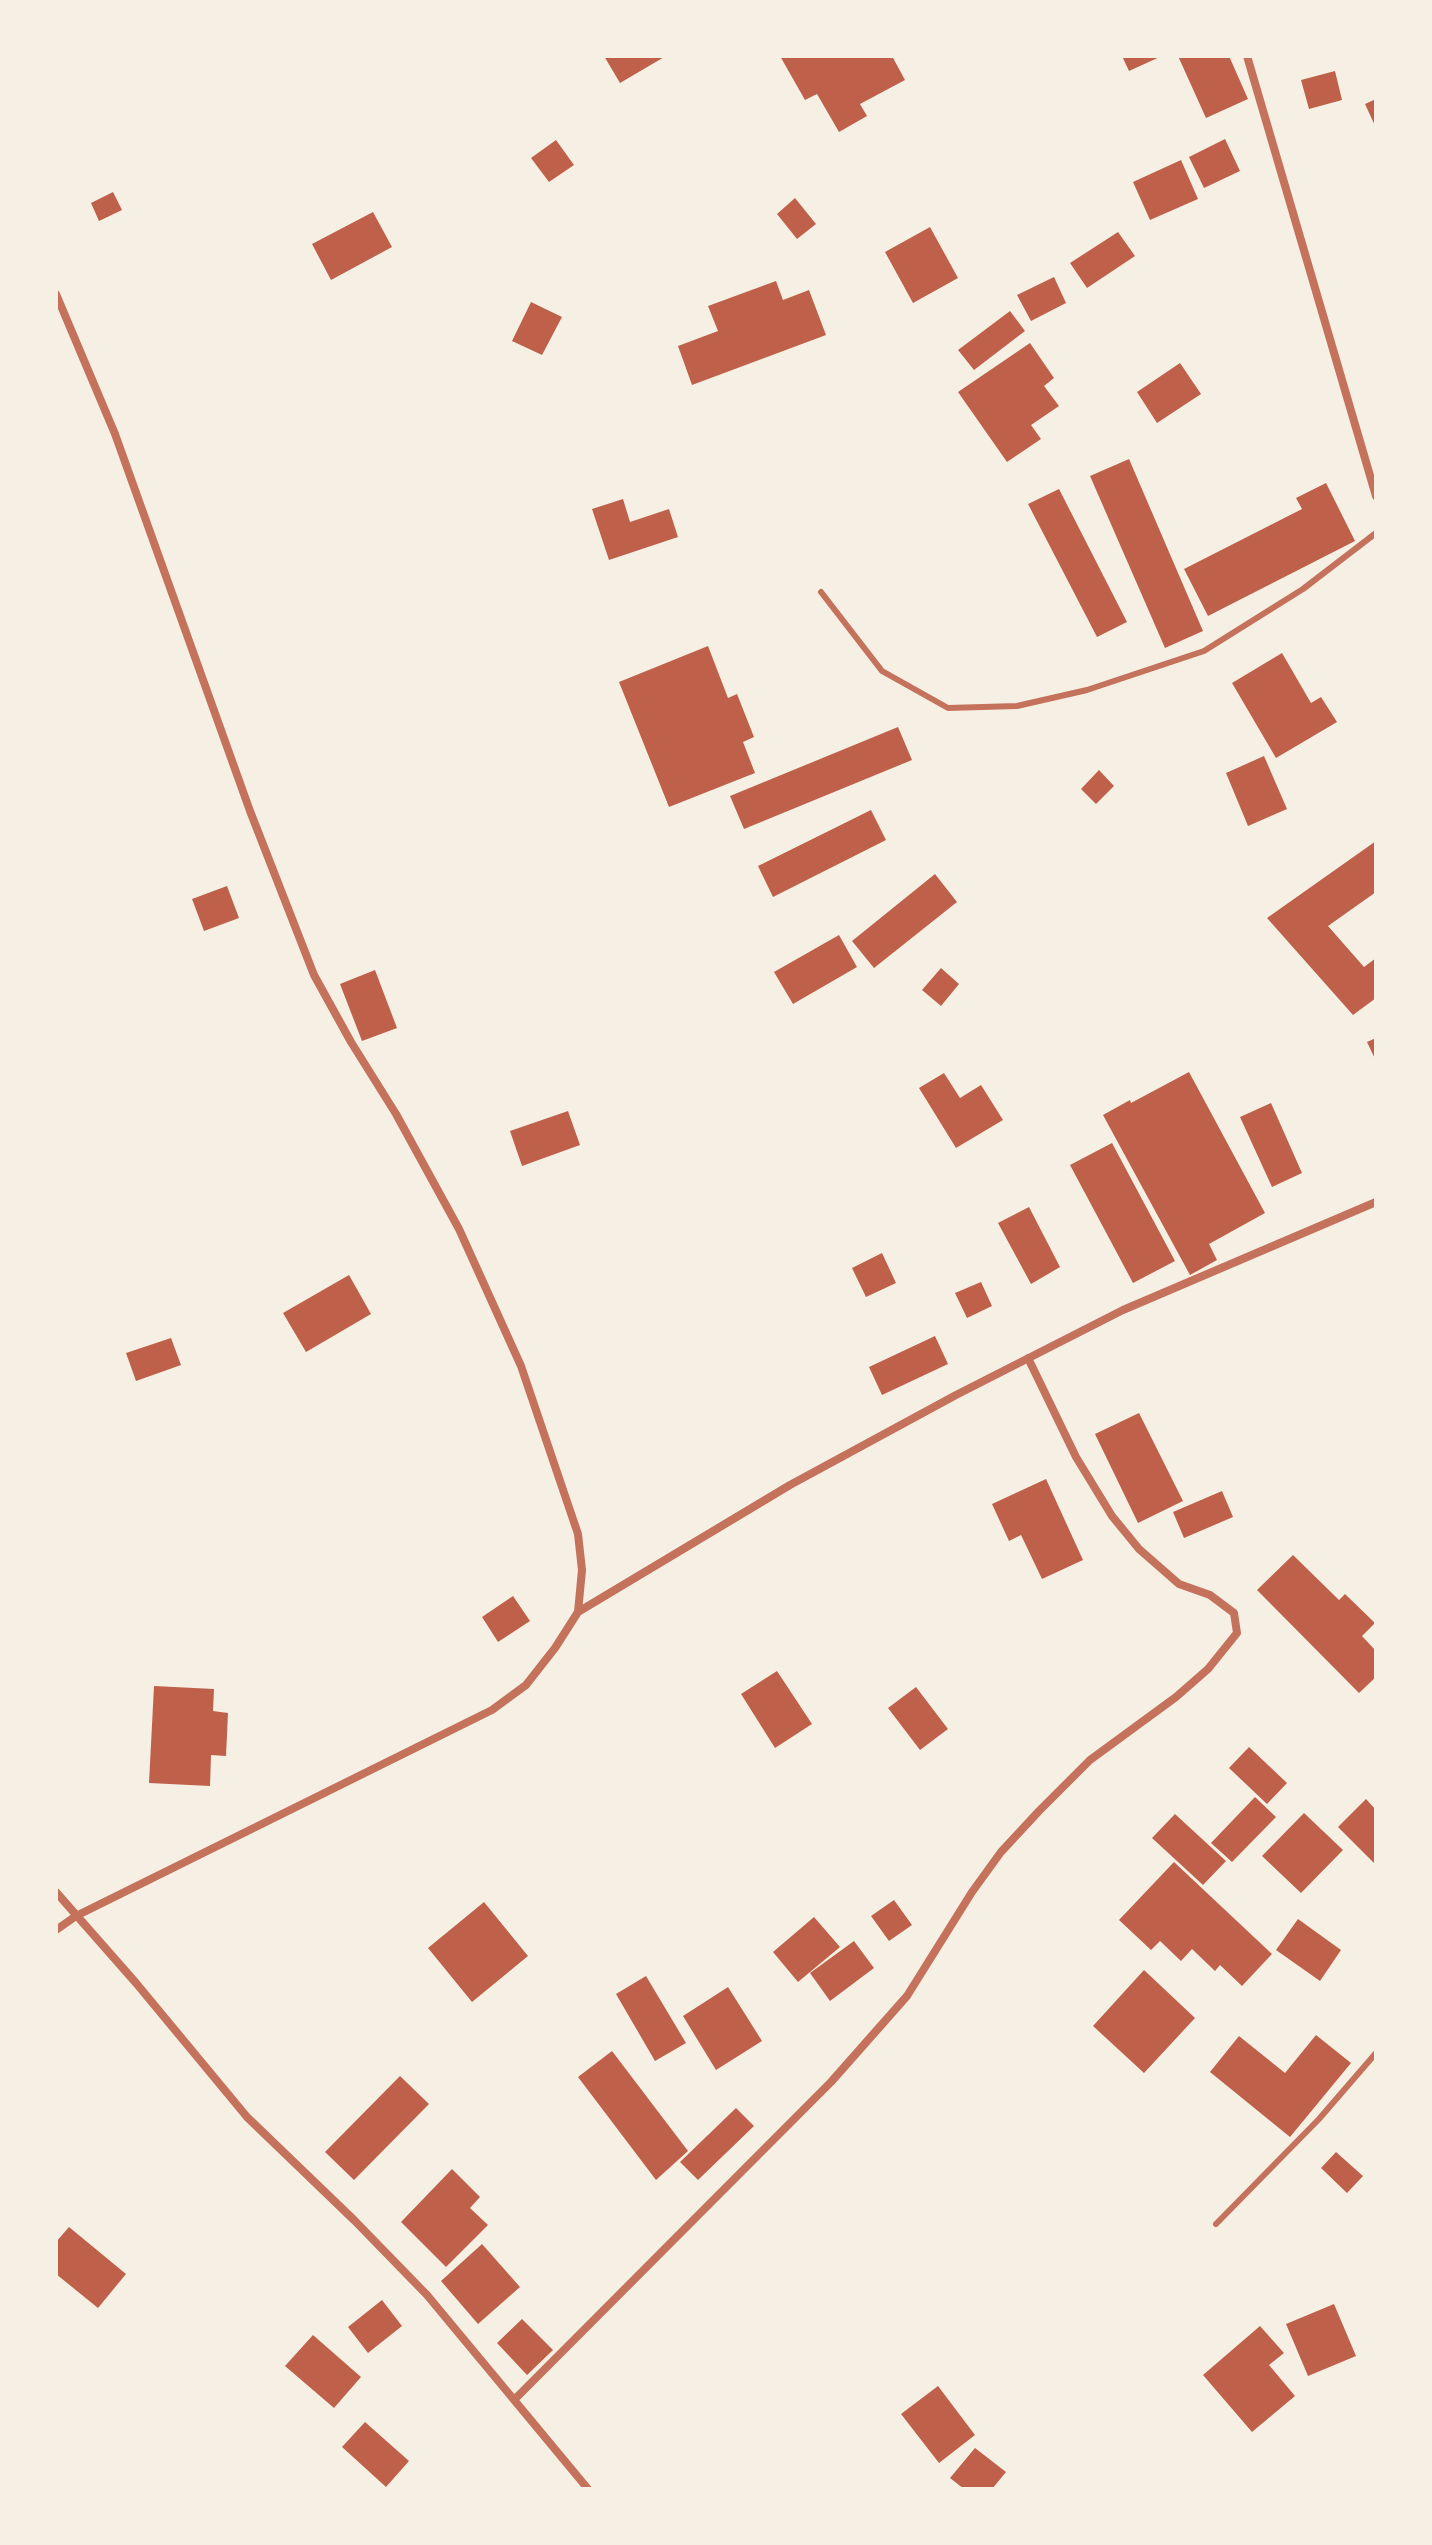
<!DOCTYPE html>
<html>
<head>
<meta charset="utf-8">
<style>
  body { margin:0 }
  #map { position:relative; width:1432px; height:2545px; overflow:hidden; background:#f6efe4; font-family:"IBM Plex Sans",sans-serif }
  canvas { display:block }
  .frame { position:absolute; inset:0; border:58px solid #f6efe4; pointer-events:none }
</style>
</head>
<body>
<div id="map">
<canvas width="1432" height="2545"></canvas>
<div class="frame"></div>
</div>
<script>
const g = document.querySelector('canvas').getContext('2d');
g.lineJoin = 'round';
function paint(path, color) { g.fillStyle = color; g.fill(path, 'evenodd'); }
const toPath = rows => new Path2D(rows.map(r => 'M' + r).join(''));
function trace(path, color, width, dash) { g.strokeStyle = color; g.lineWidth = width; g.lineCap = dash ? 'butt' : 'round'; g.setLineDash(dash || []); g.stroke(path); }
paint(toPath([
  [604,56,666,56,620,83],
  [780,56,892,56,905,80,860,104,867,116,839,132,817,94,805,100],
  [1122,56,1162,56,1129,71],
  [1178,56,1229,56,1248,99,1206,118],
  [1335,71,1342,100,1309,109,1301,80],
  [1376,99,1376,128,1365,104],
  [1225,139,1240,171,1204,188,1189,157],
  [556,140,574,165,549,182,531,158],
  [1181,160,1198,199,1150,220,1133,182],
  [113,192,122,210,99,221,91,203],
  [795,198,816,224,797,239,777,214],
  [373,212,392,247,331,280,312,244],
  [930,227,958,278,913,303,885,252],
  [1118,232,1135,256,1087,288,1070,263],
  [1054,277,1066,303,1031,321,1017,295],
  [776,281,783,300,809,290,826,335,692,385,678,346,718,331,708,306],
  [531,302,562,317,542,355,512,341],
  [1010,311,1025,331,974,370,958,350],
  [1030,343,1054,378,1044,386,1059,406,1031,425,1041,439,1007,462,958,392],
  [1180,363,1201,394,1157,423,1137,392],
  [1129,459,1203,631,1165,648,1090,476],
  [1326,483,1355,541,1208,616,1184,569,1302,509,1296,498],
  [1059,489,1127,622,1097,637,1028,504],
  [623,499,630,522,669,509,678,537,609,560,592,509],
  [708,646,728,698,737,694,754,737,743,742,755,773,669,807,619,682],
  [1282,653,1311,703,1321,697,1337,722,1276,758,1232,683],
  [898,727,912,760,744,829,730,796],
  [1264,756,1287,809,1248,826,1226,773],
  [1099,770,1114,786,1096,804,1081,789],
  [871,810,886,840,773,897,758,866],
  [1376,841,1376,892,1328,926,1364,967,1376,958,1376,998,1353,1015,1267,918],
  [935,874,957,902,874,968,852,941],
  [227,886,239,918,204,931,192,899],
  [839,935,857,967,793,1004,774,972],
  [941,968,959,984,941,1006,922,990],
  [375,970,397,1028,362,1041,340,984],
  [1376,1038,1376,1061,1367,1042],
  [1189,1072,1265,1213,1209,1244,1217,1260,1190,1275,1103,1115,1130,1100,1131,1103],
  [944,1073,960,1098,981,1085,1003,1120,956,1148,919,1088],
  [1271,1103,1302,1173,1272,1187,1240,1117],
  [568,1111,580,1145,522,1166,510,1131],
  [1112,1143,1175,1261,1133,1283,1070,1165],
  [1029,1207,1060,1267,1031,1284,998,1223],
  [882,1253,896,1283,866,1297,852,1268],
  [349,1275,371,1314,306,1352,283,1313],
  [981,1282,992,1306,967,1318,955,1293],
  [935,1336,948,1364,882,1395,869,1367],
  [171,1338,181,1365,136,1381,126,1353],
  [1139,1413,1183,1501,1138,1523,1095,1434],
  [1046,1479,1083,1560,1042,1579,1021,1535,1009,1541,992,1504],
  [1222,1491,1233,1517,1184,1538,1173,1512],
  [1293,1555,1339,1600,1345,1594,1375,1623,1362,1636,1376,1651,1376,1677,1359,1693,1257,1590],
  [513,1596,530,1621,498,1642,482,1617],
  [777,1671,812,1724,775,1748,741,1694],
  [154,1686,214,1689,213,1711,228,1713,226,1756,211,1755,210,1786,149,1783],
  [916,1687,948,1729,920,1750,888,1708],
  [1249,1747,1287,1783,1267,1804,1229,1768],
  [1255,1797,1276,1817,1232,1862,1211,1843],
  [1366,1799,1376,1810,1376,1865,1338,1827],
  [1304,1813,1343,1850,1301,1893,1262,1856],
  [1175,1814,1226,1861,1203,1885,1152,1838],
  [1174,1862,1272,1954,1242,1986,1220,1965,1215,1971,1192,1949,1181,1961,1160,1941,1151,1950,1119,1920],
  [894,1900,912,1925,889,1941,871,1916],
  [484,1902,528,1956,472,2002,428,1948],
  [814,1917,840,1947,798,1982,773,1952],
  [1298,1919,1341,1950,1320,1981,1276,1950],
  [854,1941,874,1968,830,2001,810,1973],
  [1144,1970,1195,2018,1144,2073,1093,2026],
  [646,1976,686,2043,655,2061,616,1994],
  [728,1987,762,2041,716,2070,683,2016],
  [1316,2035,1351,2063,1290,2137,1210,2072,1239,2036,1285,2073],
  [612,2051,688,2151,656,2180,578,2077],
  [400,2076,429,2104,354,2180,325,2152],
  [736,2108,754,2126,698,2180,680,2162],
  [1336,2152,1363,2176,1347,2193,1321,2168],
  [452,2169,480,2197,470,2208,488,2225,446,2267,401,2222],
  [69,2227,126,2274,98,2308,56,2274,56,2242],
  [482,2244,520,2287,478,2324,441,2281],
  [382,2300,402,2326,368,2353,348,2327],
  [1334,2304,1356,2356,1308,2376,1286,2324],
  [522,2319,553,2350,527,2375,497,2343],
  [1260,2326,1284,2353,1269,2365,1295,2396,1252,2432,1203,2375],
  [313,2335,361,2377,334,2408,285,2366],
  [938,2386,975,2435,939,2463,901,2414],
  [365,2422,409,2461,386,2487,342,2447],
  [975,2448,1006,2472,992,2489,964,2489,950,2478]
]), '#bf614a');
trace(toPath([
  [821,592,882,671,948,708,1017,706,1087,690,1204,651,1303,589,1376,533],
  [1216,2224,1319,2119,1376,2053]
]), '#c5725c', 6);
trace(toPath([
  [1247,56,1376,496],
  [56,294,115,434,250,811,314,975,351,1042,396,1114,459,1229,521,1366,578,1534,582,1570,578,1612,555,1648,526,1685,492,1710,76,1916,56,1930],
  [578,1612,790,1485,956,1395,1123,1310,1376,1202],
  [56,1892,136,1983,247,2117,354,2220,427,2295,588,2489],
  [514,2400,831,2082,907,1996,972,1892,1001,1852,1039,1811,1090,1760,1176,1697,1208,1669,1237,1633,1234,1613,1210,1595,1179,1584,1139,1549,1112,1516,1076,1457,1028,1358]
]), '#c5725c', 8);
</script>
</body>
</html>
